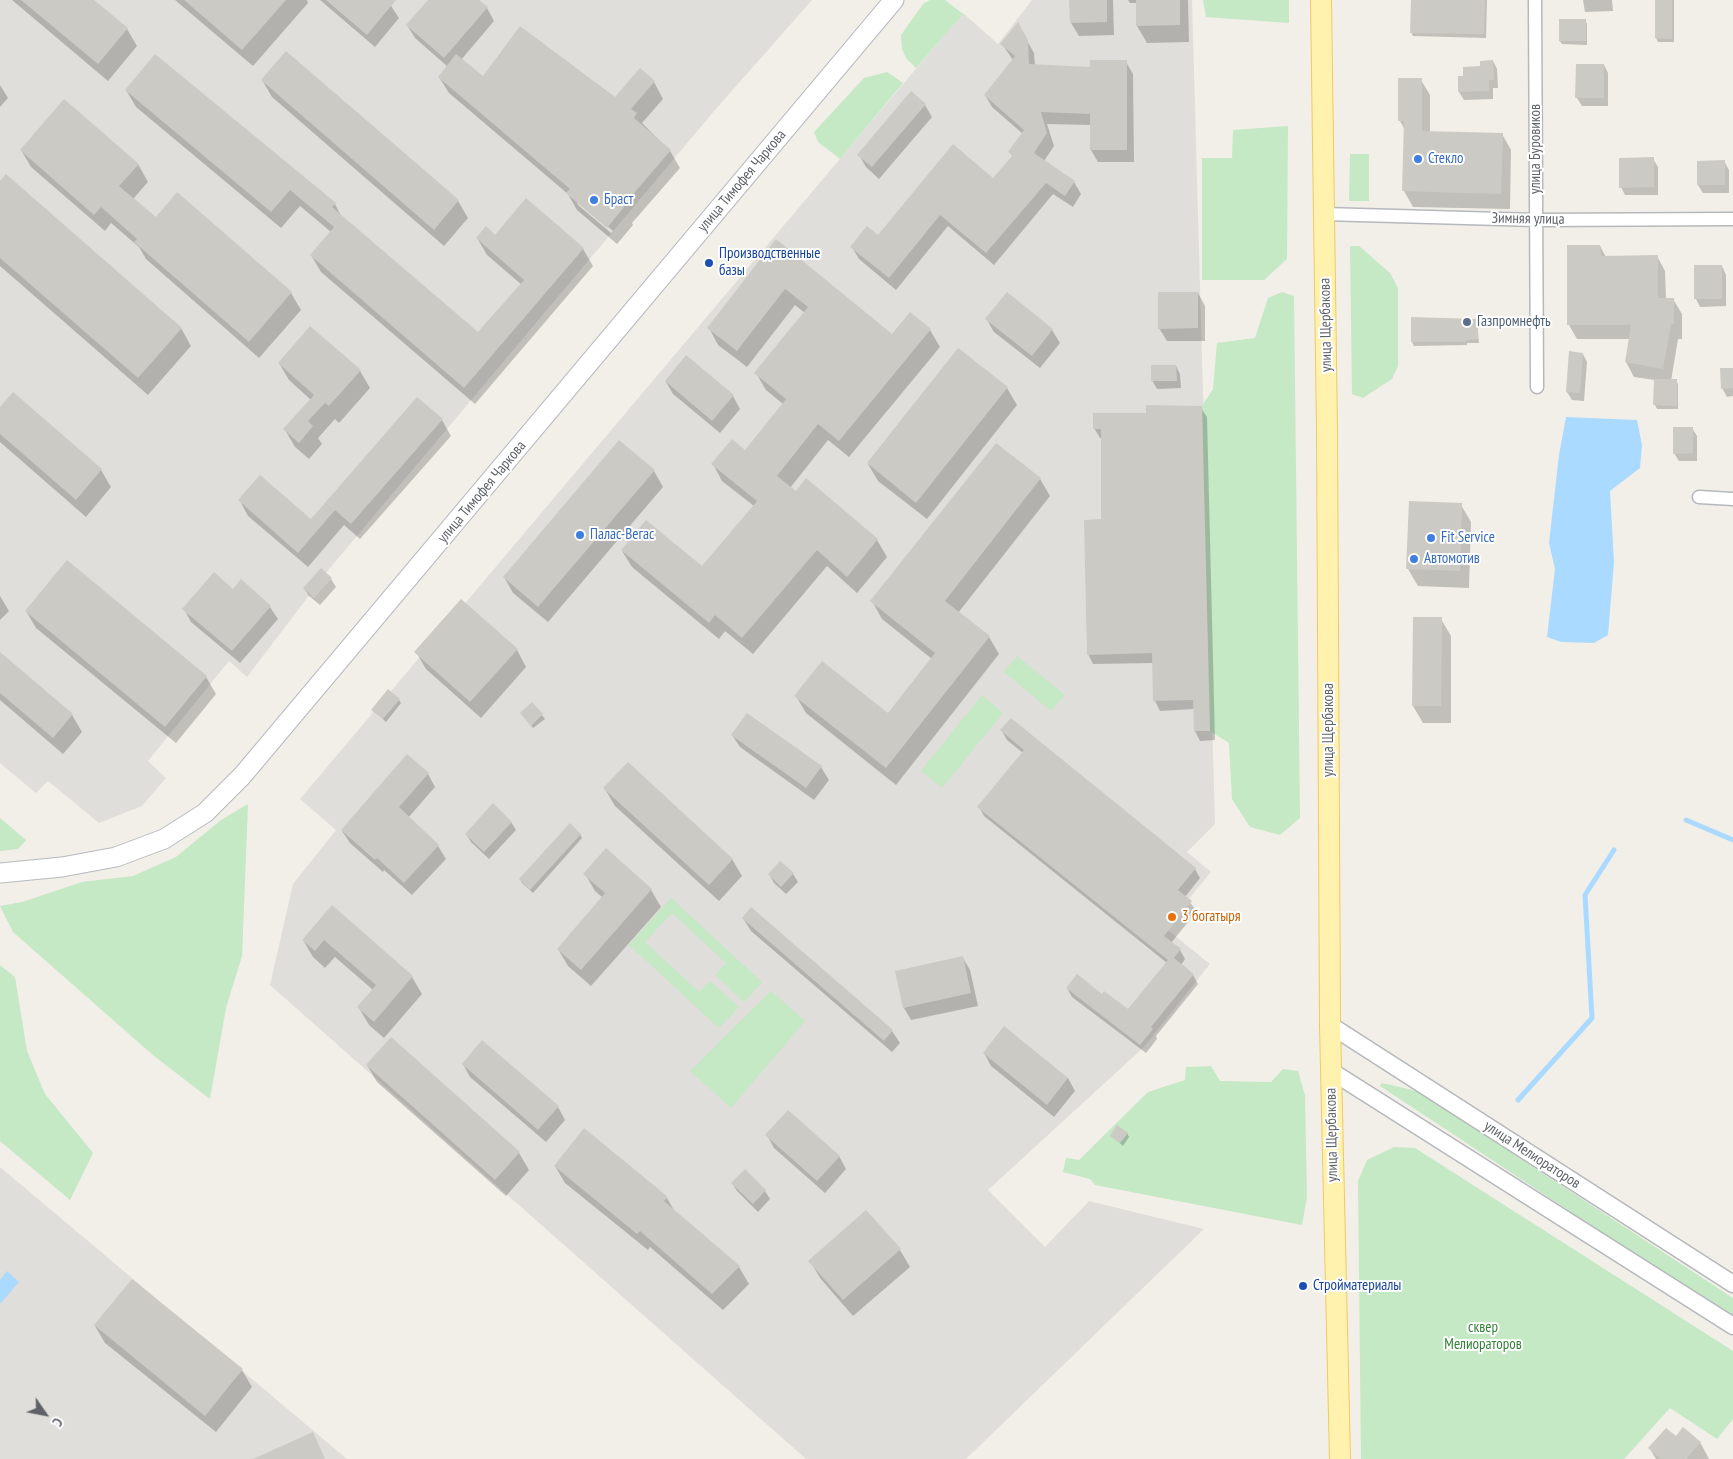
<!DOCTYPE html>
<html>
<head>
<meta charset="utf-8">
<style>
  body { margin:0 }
  #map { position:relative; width:1733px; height:1459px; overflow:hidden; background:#f1efe8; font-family:"PT Sans Narrow",sans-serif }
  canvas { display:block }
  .north { position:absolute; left:20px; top:1389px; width:50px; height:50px; -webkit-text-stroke:4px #fff; paint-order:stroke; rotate:123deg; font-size:14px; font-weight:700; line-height:20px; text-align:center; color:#5f6368 }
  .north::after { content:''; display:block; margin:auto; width:18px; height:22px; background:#5f6368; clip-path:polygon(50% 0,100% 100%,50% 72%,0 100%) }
</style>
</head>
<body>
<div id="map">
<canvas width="1733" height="1459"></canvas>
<div class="north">С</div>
</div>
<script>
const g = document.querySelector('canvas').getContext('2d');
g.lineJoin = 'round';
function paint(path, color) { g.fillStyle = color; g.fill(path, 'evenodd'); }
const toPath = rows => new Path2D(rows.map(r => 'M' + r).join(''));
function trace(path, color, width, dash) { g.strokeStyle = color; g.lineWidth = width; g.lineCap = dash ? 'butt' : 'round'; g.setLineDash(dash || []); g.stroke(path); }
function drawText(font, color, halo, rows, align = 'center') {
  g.font = font + ' "PT Sans Narrow",sans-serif'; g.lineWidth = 4; g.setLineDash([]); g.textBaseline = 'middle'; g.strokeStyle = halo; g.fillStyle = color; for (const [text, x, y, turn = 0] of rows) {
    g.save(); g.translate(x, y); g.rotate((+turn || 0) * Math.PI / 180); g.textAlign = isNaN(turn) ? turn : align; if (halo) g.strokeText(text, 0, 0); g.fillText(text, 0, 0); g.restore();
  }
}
paint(toPath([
  [0,0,812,0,715,110,330,568,247,677,229,661,148,761,166,778,142,806,99,823,48,781,36,793,0,763],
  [1032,0,1192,0,1215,824,1187,852,1211,872,1165,928,1210,964,1144,1047,988,1190,1045,1247,1089,1201,1204,1229,966,1459,806,1459,270,985,293,884,336,830,300,799,963,13,998,44],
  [0,1167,347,1459,0,1459]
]), '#e0deda');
paint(toPath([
  [930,0,945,0,963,14,916,68,906,58,902,49,901,35,923,4],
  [1203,0,1289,0,1289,23,1206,17],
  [887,72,903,83,840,159,818,142,814,132,864,78],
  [1288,126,1287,259,1264,280,1202,280,1202,158,1232,158,1233,130],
  [1350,154,1369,154,1369,201,1349,201],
  [1350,246,1359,246,1390,273,1398,288,1398,366,1392,379,1363,398,1352,394],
  [1282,292,1294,296,1300,818,1280,835,1250,827,1232,799,1229,743,1210,731,1202,406,1213,389,1217,343,1255,338,1268,298],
  [1017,656,1065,695,1051,711,1004,672],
  [982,695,1003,713,942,788,921,771],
  [248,804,242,956,226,1008,210,1099,154,1056,13,932,0,906,22,902,82,882,133,876,176,857,221,820],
  [0,818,26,840,18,849,0,851],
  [671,898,762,982,744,1002,715,975,726,963,672,913,645,942,699,992,710,981,739,1007,719,1028,629,945],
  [0,965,15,977,27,1051,45,1094,93,1153,70,1200,0,1141],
  [771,991,805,1021,731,1108,690,1071],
  [1211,1066,1220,1081,1271,1082,1283,1069,1298,1071,1305,1095,1307,1197,1302,1225,1095,1185,1090,1179,1063,1172,1066,1158,1079,1160,1148,1092,1185,1080,1186,1067],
  [1382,1083,1417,1091,1733,1298,1733,1319,1380,1086],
  [1394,1147,1415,1148,1733,1351,1733,1419,1717,1439,1670,1408,1624,1459,1361,1459,1358,1181,1367,1160]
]), '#c5e8c5');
paint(toPath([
  [1566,417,1637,420,1642,445,1640,468,1610,491,1614,562,1608,635,1594,643,1561,642,1547,637,1555,569,1549,543,1559,455],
  [7,1271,19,1282,0,1304,0,1280]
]), '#aadaff');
paint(toPath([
  [12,0,92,0,127,29,137,46,108,81],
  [175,0,307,0,308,3,253,66],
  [320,0,385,0,391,6,399,18,375,47],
  [429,0,477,0,487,8,494,21,461,60,483,78,615,98,654,82,663,99,642,123,670,151,680,168,632,223,633,225,617,244,577,210,568,194,449,93,439,77,448,67,415,38,407,25],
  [576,200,613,231,611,233,578,205],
  [1071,0,1113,0,1114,35,1079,36,1071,23],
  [1128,0,1188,0,1189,42,1147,43,1137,26,1137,3,1130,3],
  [1412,0,1487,0,1486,38,1413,36,1411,32],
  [1583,0,1612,0,1613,11,1585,12],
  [1656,0,1674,0,1674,42,1658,42,1656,38],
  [1585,20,1587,24,1587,45,1562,44,1560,41],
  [1018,25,1034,53,1035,66,1091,68,1126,62,1133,74,1134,162,1098,162,1091,150,1091,125,1047,124,1054,146,1044,161,1074,182,1081,194,1073,207,1053,194,994,265,948,226,896,290,859,259,852,247,878,236,993,180,1013,157,1010,152,1023,134,992,107,985,95,1013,60,1002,44],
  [286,52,458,201,468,218,444,246,272,97,262,80],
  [155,55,335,204,342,218,478,334,522,285,487,255,477,238,495,236,583,249,593,266,475,404,321,272,311,255,331,232,300,206,281,228,136,107,126,90],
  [1493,61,1497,69,1498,88,1493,88,1493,99,1464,100,1459,92,1464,77],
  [1577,65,1604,65,1608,73,1608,106,1582,106,1577,98],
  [1421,80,1430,95,1430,133,1502,134,1511,150,1510,209,1413,207,1404,191,1405,130,1400,121],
  [0,85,8,98,0,107],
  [925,105,932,117,879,179,866,167,859,155],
  [21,150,138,164,148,182,133,199,156,219,291,293,301,310,259,358,146,259,139,247,111,223,105,231,31,167],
  [1653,159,1658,167,1658,195,1625,195,1621,187],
  [1724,161,1729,170,1729,193,1703,193,1698,185],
  [0,182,181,328,191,346,148,395,0,266],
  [776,241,892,335,930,330,940,347,849,457,828,440,790,488,877,540,887,557,857,593,827,566,753,654,725,631,719,639,632,567,622,551,702,567,754,506,722,481,713,464,745,451,783,404,766,390,756,373,805,313,795,305,747,367,718,345,709,328],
  [1600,246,1606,257,1657,256,1665,271,1666,299,1673,299,1682,314,1682,339,1678,339,1671,381,1676,381,1678,384,1678,409,1657,409,1655,405,1655,380,1634,377,1626,362,1630,339,1577,339,1569,325],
  [1722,266,1726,275,1726,306,1700,307,1696,299],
  [1198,293,1205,306,1205,341,1167,341,1159,328],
  [1007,294,1052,330,1060,343,1040,368,994,332,987,320],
  [1477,320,1479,343,1467,343,1467,345,1414,346,1412,342],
  [959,349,1007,388,1017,405,927,519,878,481,868,464],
  [1583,354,1587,362,1584,401,1572,400,1567,392],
  [279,363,360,371,370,388,339,423,335,419,318,438,322,444,309,459,295,447,285,430,311,400,289,380],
  [1176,366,1180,374,1181,388,1157,389,1152,380],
  [1733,370,1733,396,1727,397,1722,388],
  [666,382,733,396,740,409,720,433,673,394],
  [13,394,101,470,111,487,86,517,0,442,0,409],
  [1201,408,1207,417,1215,740,1200,741,1195,731,1194,709,1160,711,1155,701,1154,663,1093,664,1088,654,1103,520,1102,438,1100,438,1094,428],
  [442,420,451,436,360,539,344,525,308,567,248,516,240,501,311,521],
  [1692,428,1697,436,1697,461,1679,461,1674,453],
  [654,471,663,487,548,622,513,593,504,577],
  [1040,479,1050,496,958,613,989,637,999,654,896,785,806,713,796,696,888,715,932,659,882,619,872,601],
  [1461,505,1471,522,1469,588,1418,586,1408,569],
  [67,562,206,677,216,694,176,743,36,628,26,611],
  [331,579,336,587,320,605,309,596,304,588],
  [233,591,270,607,278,619,240,663,191,622,184,609],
  [0,596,9,611,0,620],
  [1441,619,1451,636,1451,723,1423,723,1413,706],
  [517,650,526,667,481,718,426,669,416,652],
  [0,654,72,715,82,732,63,754,0,700],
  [399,700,401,703,386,722,373,710],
  [532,703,545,719,533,728,521,713],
  [747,714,821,767,829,780,814,800,740,747,732,735],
  [1002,731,1195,869,1200,878,1185,897,1197,911,1171,943,1180,950,1185,959,1181,965,1193,975,1198,984,1156,1036,1157,1039,1146,1053,1072,997,1067,988,1102,996,1128,1011,1167,963,984,816,979,807,1023,753,1007,740],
  [428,774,435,787,408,818,438,846,446,859,412,895,384,870,383,872,350,843,342,831],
  [605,789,732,859,742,876,719,901,615,806],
  [511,822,516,830,489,859,471,842,466,834],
  [580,834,582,838,533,893,522,883,520,879],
  [606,850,651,890,661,907,591,986,568,966,558,949,603,898,595,891,585,874],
  [781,862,793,874,798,882,786,894,774,883,769,874],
  [332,907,412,977,422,994,384,1038,369,1025,359,1008,373,990,335,957,325,968,313,957,303,940],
  [751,909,892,1031,900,1043,892,1052,751,931,743,918],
  [963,958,970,970,978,1006,911,1020,904,1008],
  [984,1053,1068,1078,1075,1091,1054,1117,991,1066],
  [463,1064,558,1107,565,1120,546,1142,470,1077],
  [367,1065,519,1153,529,1170,506,1196,377,1082],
  [1127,1133,1129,1137,1123,1146,1112,1136],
  [767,1135,839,1156,846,1169,825,1193,774,1148],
  [555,1166,667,1198,675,1212,739,1267,749,1284,723,1310,650,1247,648,1250,565,1183],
  [745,1170,765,1191,770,1199,758,1212,737,1191,732,1183],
  [900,1250,910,1267,853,1316,820,1278,810,1261],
  [132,1280,242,1370,252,1387,216,1432,105,1343,95,1326],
  [1676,1438,1700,1442,1709,1459,1656,1459,1650,1449]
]), '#0003');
trace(toPath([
  [1686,820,1733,840],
  [1518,1100,1592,1018,1585,895,1614,850]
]), '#aadaff', 5);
paint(toPath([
  [21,0,94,0,128,28,98,64],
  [184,0,286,0,242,50],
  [326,0,396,0,367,35],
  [428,0,479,0,488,7,444,58,406,25],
  [1069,0,1107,0,1107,22,1070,23],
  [1136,0,1180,0,1180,25,1136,26],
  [1411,0,1485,0,1484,34,1410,33],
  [1655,0,1672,0,1672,39,1655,38],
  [1559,19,1586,19,1586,41,1559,41],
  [1018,22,1028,40,1029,64,1090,67,1090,60,1127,60,1127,150,1090,150,1090,114,1041,112,1047,133,1034,153,1075,181,1065,196,1046,183,986,253,940,215,889,278,850,247,867,226,878,235,953,144,993,178,1013,155,1008,152,1024,130,984,95,1015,56,1000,44],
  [520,26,615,97,640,68,655,81,631,109,637,113,634,118,671,150,623,206,624,207,607,228,566,193,570,189,438,77,456,54,483,76],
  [286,51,459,200,434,230,261,80],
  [155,54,336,203,332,207,478,332,524,280,476,238,486,226,495,235,526,198,584,248,464,388,310,255,334,227,290,190,271,212,125,90],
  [1493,60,1494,80,1489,80,1489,91,1458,92,1458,76,1463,76,1463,67,1480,66,1480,61],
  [1576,64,1604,64,1604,98,1575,98],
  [1398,78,1422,78,1422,131,1503,133,1501,194,1402,191,1404,121,1398,121],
  [911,91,926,104,872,167,857,155],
  [64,99,139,164,119,186,156,217,177,192,292,292,249,342,134,242,137,239,101,207,94,215,20,150],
  [1654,157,1654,187,1619,188,1619,158],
  [1725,160,1725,185,1697,185,1697,161],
  [6,174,182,328,138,378,0,258,0,181],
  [776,239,892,334,910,312,931,329,839,441,818,424,777,476,796,491,806,478,878,539,847,577,817,550,742,638,715,615,709,623,621,550,646,520,702,566,757,501,711,464,732,439,745,450,786,399,754,373,808,307,785,289,737,351,707,328],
  [1567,245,1600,245,1601,256,1658,255,1658,298,1674,298,1674,324,1671,324,1663,369,1625,362,1631,325,1567,325],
  [1694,265,1722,265,1722,299,1694,299],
  [1007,292,1053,329,1032,356,985,319],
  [1158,292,1198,292,1198,328,1158,329],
  [1411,317,1478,319,1478,339,1466,340,1466,342,1411,342],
  [310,326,361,370,329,406,325,403,308,421,313,426,299,443,283,429,314,395,278,363],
  [958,348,1008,387,916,503,867,463],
  [1569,351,1583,353,1580,393,1566,392],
  [686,355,734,395,712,421,665,381],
  [1151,365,1176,365,1177,381,1151,381],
  [1720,368,1733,368,1733,388,1721,389],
  [1654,379,1677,379,1677,406,1653,405],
  [13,392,102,469,76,500,0,434,0,407],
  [417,397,443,419,351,524,335,510,298,553,238,500,260,475,311,519],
  [1146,405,1202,406,1210,731,1194,731,1193,700,1153,701,1152,653,1087,655,1084,520,1101,519,1101,429,1093,429,1093,413,1146,413],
  [1673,427,1693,427,1693,453,1673,454],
  [619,440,655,470,538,607,503,577],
  [996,443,1041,478,945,601,990,636,886,768,794,696,822,661,888,713,935,653,870,601],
  [1409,501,1462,503,1460,571,1406,569],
  [67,560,207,676,165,727,25,611],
  [321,568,332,578,314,598,303,588],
  [214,572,233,589,241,579,271,606,232,651,182,609],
  [461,599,518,649,470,702,414,652],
  [1413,617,1442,617,1441,706,1412,706],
  [0,652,73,714,53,738,0,693],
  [388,689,400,699,383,719,371,710],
  [532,702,543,714,531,726,520,713],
  [747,713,822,766,806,788,731,735],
  [1011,718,1196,868,1178,890,1192,901,1164,936,1181,949,1174,958,1194,974,1151,1027,1153,1029,1140,1045,1066,988,1077,974,1102,994,1104,991,1128,1009,1168,960,977,807,1024,750,1000,730],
  [407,754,429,773,399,807,439,845,404,883,377,858,375,860,341,830],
  [628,762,733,859,709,885,603,788],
  [493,803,512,822,484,852,465,834],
  [570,823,581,834,530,890,519,879],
  [606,848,652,889,581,970,557,949,605,893,583,874],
  [780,861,794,873,781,887,768,874],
  [332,905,413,976,374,1022,357,1007,376,985,324,940,315,951,302,940],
  [751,907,893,1030,884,1041,742,918],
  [963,956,971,993,903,1008,895,971],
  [1004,1026,1068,1078,1047,1105,983,1053],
  [391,1037,520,1152,495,1180,366,1065],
  [482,1040,559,1106,538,1130,462,1064],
  [788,1110,840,1156,817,1181,765,1135],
  [1117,1125,1128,1133,1120,1143,1110,1136],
  [584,1128,668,1197,664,1201,740,1266,712,1294,640,1231,637,1234,554,1166],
  [745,1169,766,1190,753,1204,731,1183],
  [866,1210,901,1249,843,1300,808,1261],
  [132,1279,243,1369,205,1416,94,1325],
  [1683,1427,1701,1442,1686,1459,1661,1459,1648,1448,1666,1428,1676,1436],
  [313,1432,325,1459,253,1459]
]), '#cccac5');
const minor = toPath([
  [1535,0,1537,387],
  [1324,214,1536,220,1733,219],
  [1699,497,1733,499]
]);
const tertiary = toPath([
  [1330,1025,1733,1284],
  [1331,1071,1733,1326]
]);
const secondary = toPath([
  [0,873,62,867,116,857,164,839,205,813,242,776,894,0]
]);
const primary = toPath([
  [1321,0,1327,430,1330,1025,1340,1459]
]);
trace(minor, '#b5b8bc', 15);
trace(tertiary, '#b5b8bc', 19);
trace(secondary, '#b6babf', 21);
trace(primary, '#f2c960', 22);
trace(minor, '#fff', 12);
trace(tertiary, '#fff', 16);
trace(secondary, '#fff', 19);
trace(primary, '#fff2af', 20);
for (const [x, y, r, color] of [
  [1418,159,5,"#3f7fe0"],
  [594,200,5,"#3f7fe0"],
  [709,263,5,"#1a4fb4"],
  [1467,322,5,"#5c6f8a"],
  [580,535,5,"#3f7fe0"],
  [1431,538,5,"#3f7fe0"],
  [1414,559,5,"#3f7fe0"],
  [1172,917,5,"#e8710a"],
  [1303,1286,5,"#1a4fb4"]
]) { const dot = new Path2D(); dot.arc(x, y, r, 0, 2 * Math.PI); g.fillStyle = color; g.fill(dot); trace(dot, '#fff', 2); }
drawText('15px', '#5f6368', '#fff', [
  ["улица Буровиков",1536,149,-90],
  ["улица Тимофея Чаркова",742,181,-50],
  ["Зимняя улица",1528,219,1],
  ["улица Щербакова",1326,325,-91],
  ["улица Тимофея Чаркова",482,492,-50],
  ["улица Щербакова",1329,730,-90],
  ["улица Щербакова",1332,1135,-91],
  ["улица Мелиораторов",1532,1155,33]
]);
drawText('15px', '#366cbe', '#fff', [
  ["Стекло",1428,159],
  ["Браст",604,200],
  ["Палас-Вегас",590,535],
  ["Fit Service",1441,538],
  ["Автомотив",1424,559]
], 'left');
drawText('15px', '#164399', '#fff', [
  ["Производственные",719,254],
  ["базы",719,271],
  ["Стройматериалы",1313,1286]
], 'left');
drawText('15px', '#4e5e75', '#fff', [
  ["Газпромнефть",1477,322]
], 'left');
drawText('15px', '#c56008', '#fff', [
  ["3 богатыря",1182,917]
], 'left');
drawText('15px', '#348238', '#fff', [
  ["сквер",1483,1328],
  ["Мелиораторов",1483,1345]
]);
</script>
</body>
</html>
